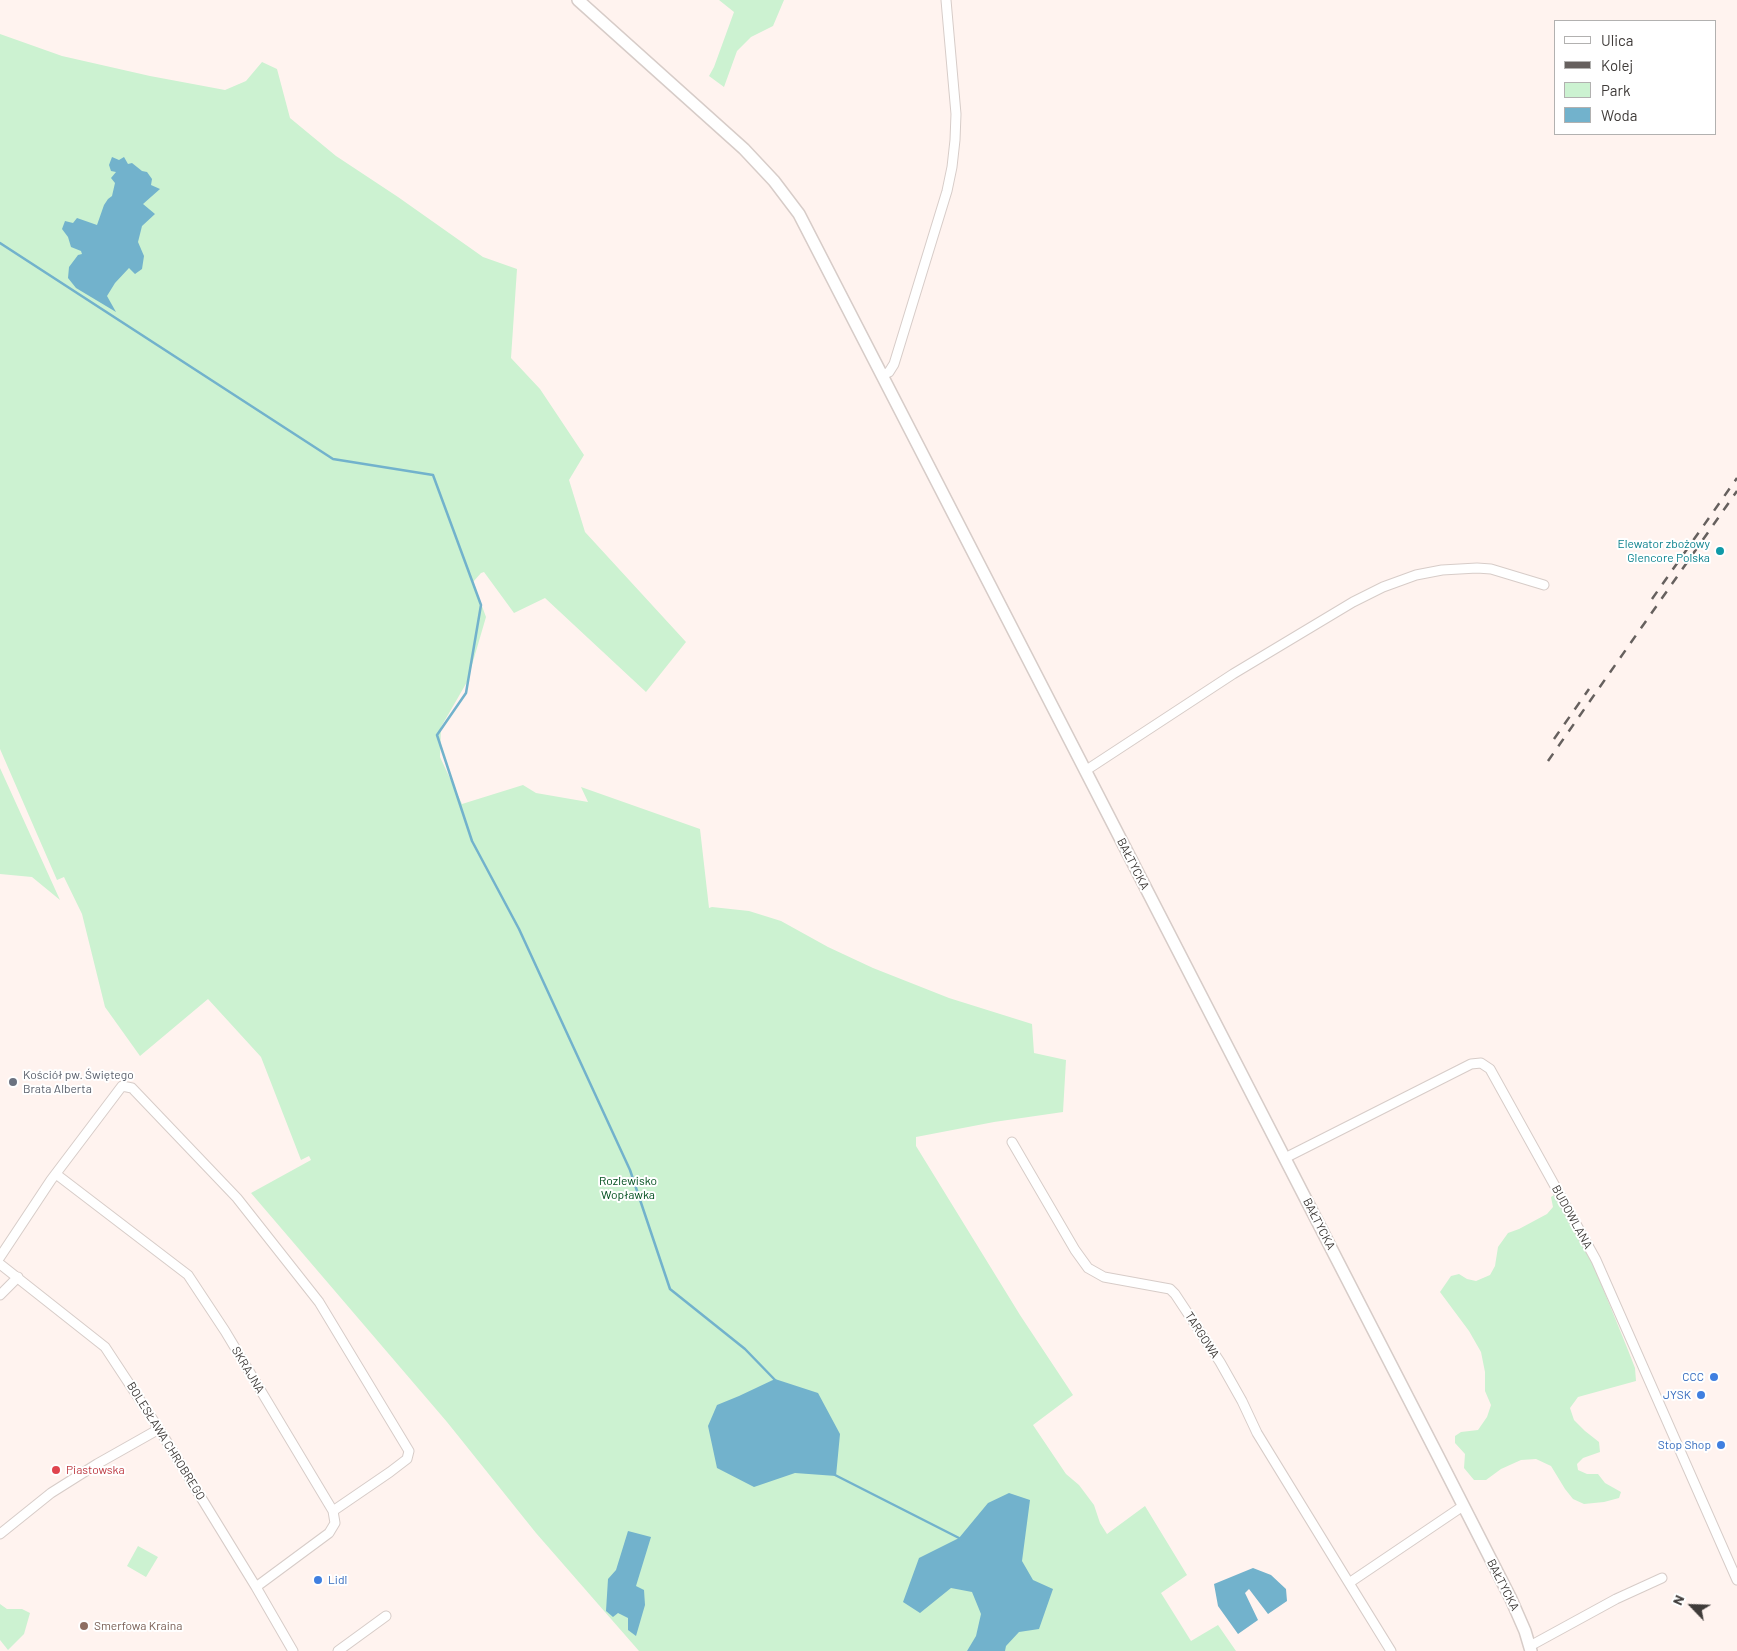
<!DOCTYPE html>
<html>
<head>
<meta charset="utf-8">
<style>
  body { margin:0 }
  #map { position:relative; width:1737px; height:1651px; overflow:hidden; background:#fff3ef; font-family:Barlow,sans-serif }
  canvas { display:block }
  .legend { position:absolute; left:1554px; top:20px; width:162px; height:115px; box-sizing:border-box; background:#fff; border:1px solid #b2b1b0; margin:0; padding:6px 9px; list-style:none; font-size:15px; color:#3f3b39 }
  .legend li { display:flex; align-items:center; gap:10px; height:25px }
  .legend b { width:25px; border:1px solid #b2b1b0 }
  .north { position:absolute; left:1667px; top:1581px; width:50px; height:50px; -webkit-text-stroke:4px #fff; paint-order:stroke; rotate:294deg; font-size:14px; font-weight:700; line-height:20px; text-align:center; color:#3f3b39 }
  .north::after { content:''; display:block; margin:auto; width:18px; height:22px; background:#3f3b39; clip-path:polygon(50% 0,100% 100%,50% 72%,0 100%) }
</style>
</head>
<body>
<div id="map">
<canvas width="1737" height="1651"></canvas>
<ul class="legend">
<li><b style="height:6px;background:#fff"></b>Ulica</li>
<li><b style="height:6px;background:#66605e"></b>Kolej</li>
<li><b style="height:14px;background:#ccf2d1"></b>Park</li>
<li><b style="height:14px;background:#72b2cc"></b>Woda</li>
</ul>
<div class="north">N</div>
</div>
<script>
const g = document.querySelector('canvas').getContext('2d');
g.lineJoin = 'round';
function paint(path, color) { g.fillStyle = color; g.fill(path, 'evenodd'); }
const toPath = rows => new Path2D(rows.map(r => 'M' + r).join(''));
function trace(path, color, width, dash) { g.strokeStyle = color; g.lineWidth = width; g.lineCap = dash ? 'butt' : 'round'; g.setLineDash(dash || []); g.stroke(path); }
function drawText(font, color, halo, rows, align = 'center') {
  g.font = font + ' Barlow,sans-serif'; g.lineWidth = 4; g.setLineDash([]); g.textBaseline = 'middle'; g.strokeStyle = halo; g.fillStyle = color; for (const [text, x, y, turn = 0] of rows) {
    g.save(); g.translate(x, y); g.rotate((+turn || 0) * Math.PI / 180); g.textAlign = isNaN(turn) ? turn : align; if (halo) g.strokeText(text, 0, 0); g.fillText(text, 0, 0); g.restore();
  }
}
paint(toPath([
  [719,0,784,0,773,26,751,37,737,51,724,87,709,76,714,67,734,12],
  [0,34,62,56,150,76,225,90,246,81,262,62,277,69,290,118,336,156,398,197,483,257,517,269,511,358,540,389,584,455,569,480,585,532,686,642,646,692,545,598,514,613,484,572,481,573,473,582,486,617,467,682,441,727,440,757,462,804,523,785,536,793,588,802,581,787,700,829,709,908,712,907,749,911,781,921,828,947,873,968,949,998,1032,1024,1034,1053,1066,1060,1063,1112,994,1122,916,1137,916,1146,1020,1315,1073,1395,1033,1425,1066,1474,1079,1485,1094,1505,1100,1523,1107,1534,1145,1506,1187,1575,1161,1593,1191,1641,1218,1625,1236,1651,639,1651,536,1533,447,1422,251,1193,311,1160,309,1156,301,1160,261,1057,208,999,140,1056,105,1007,82,914,64,877,57,880,0,749],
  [0,768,60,900,32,877,0,874],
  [1557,1193,1589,1254,1628,1350,1635,1368,1636,1381,1578,1397,1570,1408,1574,1420,1585,1431,1599,1442,1600,1452,1583,1458,1577,1464,1578,1470,1587,1474,1598,1474,1605,1483,1621,1492,1619,1498,1604,1502,1584,1504,1573,1499,1565,1489,1551,1466,1536,1459,1521,1460,1501,1469,1486,1480,1474,1480,1464,1468,1465,1454,1455,1443,1455,1436,1461,1432,1478,1430,1487,1417,1491,1405,1485,1391,1485,1372,1481,1352,1469,1331,1440,1292,1451,1276,1459,1274,1467,1279,1476,1281,1490,1275,1495,1266,1498,1247,1508,1233,1519,1229,1547,1214,1553,1207,1551,1197],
  [138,1546,158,1557,146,1577,127,1566],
  [0,1604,7,1609,22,1609,30,1613,24,1634,8,1650,0,1640]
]), '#ccf2d1');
paint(toPath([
  [112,157,119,160,124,157,128,164,132,163,142,171,147,172,152,179,151,185,160,189,143,204,155,214,142,226,138,242,144,256,142,269,135,274,129,268,115,283,107,296,116,312,76,288,68,278,69,267,78,255,82,254,81,251,71,247,68,237,62,229,65,221,73,223,77,218,97,225,104,205,108,199,112,196,115,183,111,178,116,172,111,171,109,165],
  [775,1379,818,1393,840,1434,836,1476,795,1473,754,1487,717,1468,708,1426,717,1405,739,1396],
  [1009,1493,1030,1500,1022,1561,1033,1580,1053,1589,1039,1629,1019,1632,1006,1646,1005,1651,967,1651,976,1636,981,1614,972,1592,951,1588,920,1613,903,1602,919,1558,959,1538,988,1503],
  [628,1531,651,1537,636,1586,644,1590,645,1605,636,1636,628,1630,628,1618,618,1613,613,1617,606,1611,608,1579,616,1570],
  [1253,1568,1271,1575,1286,1589,1287,1601,1268,1614,1249,1589,1245,1593,1258,1620,1238,1634,1218,1606,1214,1584]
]), '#72b2cc');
trace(toPath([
  [0,243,333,459,433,475,481,605,466,693,437,735,472,841,519,929,630,1170,670,1289,745,1349,776,1381],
  [835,1475,959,1538,960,1540]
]), '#72b2cc', 2.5);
const street = toPath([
  [883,375,889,372,894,364,947,191,952,167,955,140,956,114,946,0],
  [1085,771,1233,674,1353,602,1383,587,1416,575,1442,570,1477,568,1491,569,1544,585],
  [1012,1142,1075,1250,1088,1268,1104,1277,1170,1289,1175,1294,1220,1362,1242,1401,1257,1433,1349,1583],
  [1285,1158,1471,1064,1481,1063,1490,1069,1596,1260,1737,1580],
  [56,1174,188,1275,225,1331,333,1511,335,1523,329,1533,256,1587],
  [0,1257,51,1180,122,1086,132,1088,237,1198,319,1302,409,1451,407,1459,390,1472,333,1511],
  [0,1264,105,1347,159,1429,256,1587,293,1651],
  [0,1295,18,1277],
  [0,1534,51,1493,97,1464,159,1429],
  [1530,1646,1616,1599,1662,1578],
  [338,1651,386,1616],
  [1391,1651,1349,1583,1463,1506]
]);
const secondary = toPath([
  [578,0,744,149,774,181,799,214,1438,1456,1511,1599,1525,1631,1531,1651]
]);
trace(street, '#d7ccc8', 11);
trace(secondary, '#d7ccc8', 14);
trace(street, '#fff', 9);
trace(secondary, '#fff', 11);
trace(toPath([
  [1652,599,1737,478],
  [1554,739,1589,689],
  [1548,761,1737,491]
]), '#66605e', 2.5, [9, 9]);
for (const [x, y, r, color] of [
  [1720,551,5,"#0f9aa8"],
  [13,1082,5,"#6b7280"],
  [1714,1377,5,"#3f7fe0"],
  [1701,1395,5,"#3f7fe0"],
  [1721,1445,5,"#3f7fe0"],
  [56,1470,5,"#e0444e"],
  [318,1580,5,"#3f7fe0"],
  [84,1626,5,"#8d6e63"]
]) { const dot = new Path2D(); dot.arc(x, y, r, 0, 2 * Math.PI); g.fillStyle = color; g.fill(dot); trace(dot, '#fff', 2); }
drawText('12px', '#0d838f', '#fff', [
  ["Elewator zbożowy",1710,544],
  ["Glencore Polska",1710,558]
], 'right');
drawText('12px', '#3f3b39', '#fff', [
  ["BAŁTYCKA",1133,864,63],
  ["BUDOWLANA",1572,1217,61],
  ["BAŁTYCKA",1319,1224,63],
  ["TARGOWA",1202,1335,57],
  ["SKRAJNA",248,1370,59],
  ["BOLESŁAWA CHROBREGO",166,1441,58],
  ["BAŁTYCKA",1503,1585,63]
]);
drawText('12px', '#5b616d', '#fff', [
  ["Kościół pw. Świętego",23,1075],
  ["Brata Alberta",23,1089]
], 'left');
drawText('12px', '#004e1d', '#fff', [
  ["Rozlewisko",628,1181],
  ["Wopławka",628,1195]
]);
drawText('12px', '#366cbe', '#fff', [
  ["CCC",1704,1377],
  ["JYSK",1691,1395],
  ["Stop Shop",1711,1445],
  ["Lidl",328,1580,"left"]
], 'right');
drawText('12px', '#be3a42', '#fff', [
  ["Piastowska",66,1470]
], 'left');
drawText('12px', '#785e54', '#fff', [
  ["Smerfowa Kraina",94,1626]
], 'left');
</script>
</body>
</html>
